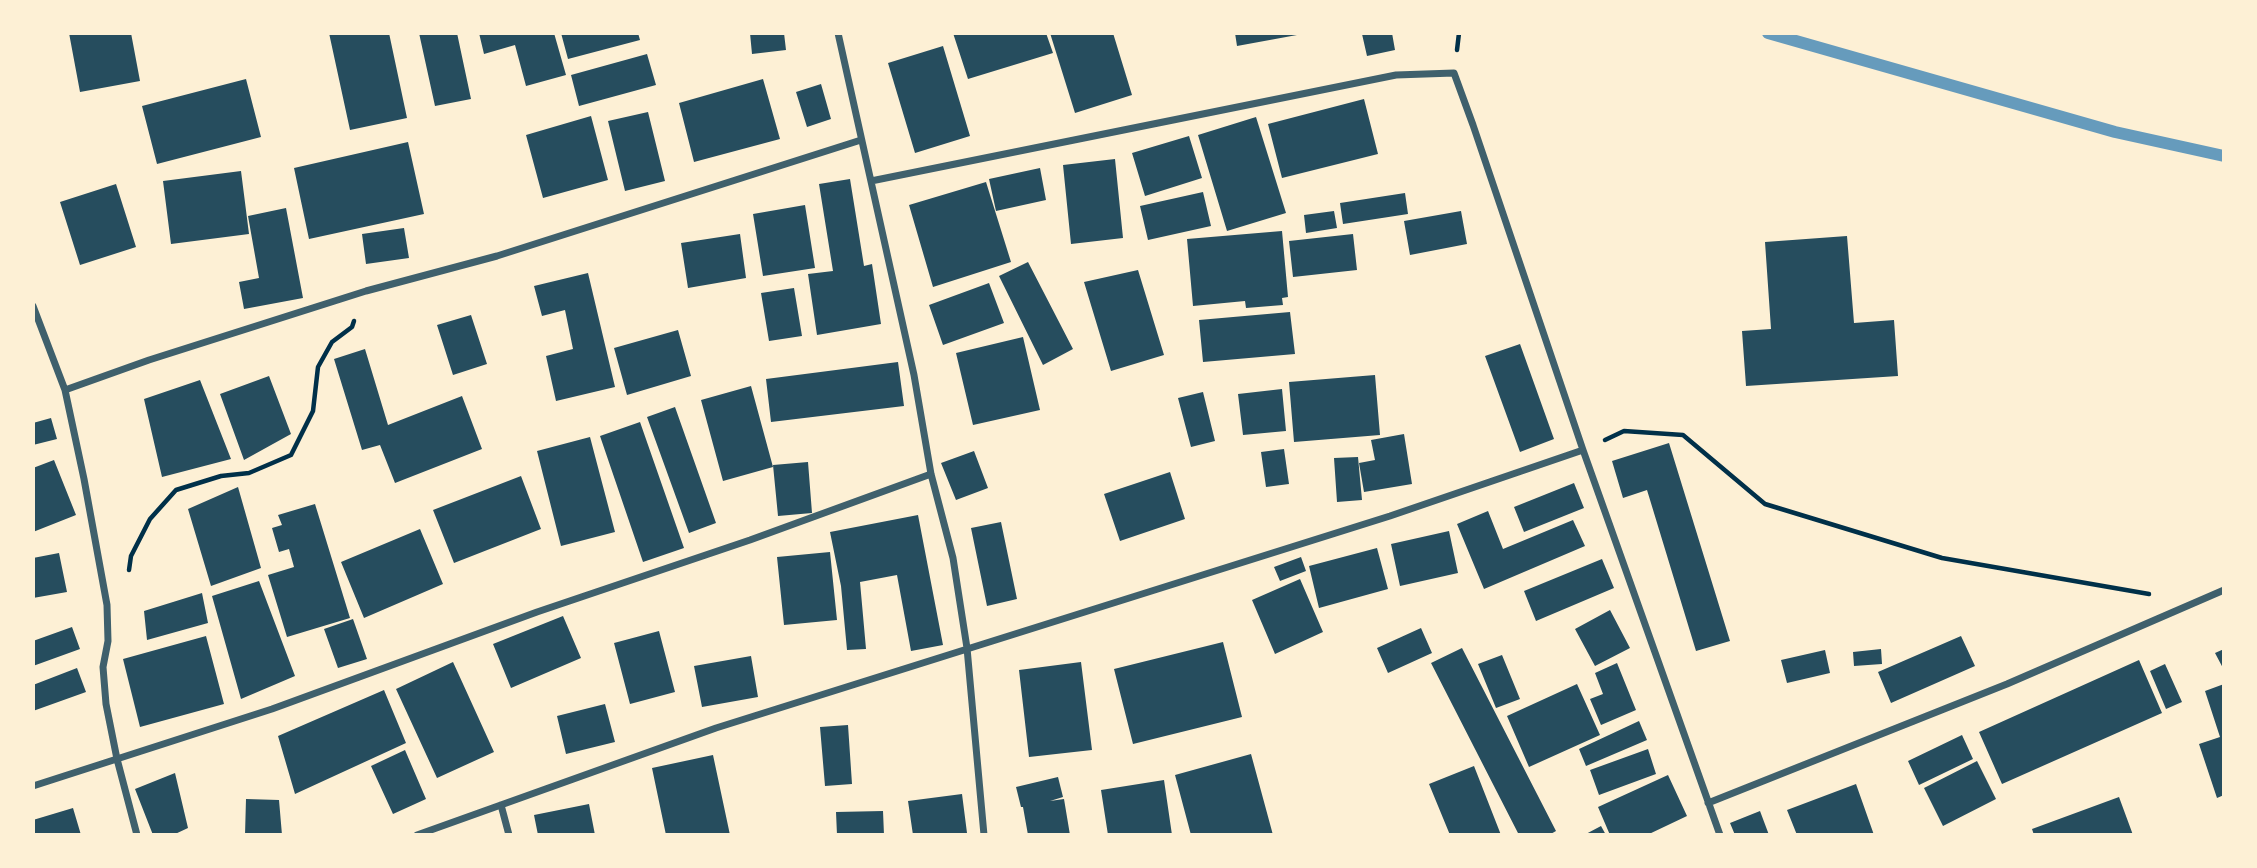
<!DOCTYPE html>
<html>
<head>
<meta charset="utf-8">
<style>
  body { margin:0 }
  #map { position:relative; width:2257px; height:868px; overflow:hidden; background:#fdf0d5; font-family:Karla,sans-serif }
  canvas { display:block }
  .frame { position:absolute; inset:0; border:35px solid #fdf0d5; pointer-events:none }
</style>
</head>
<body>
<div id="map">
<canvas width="2257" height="868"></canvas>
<div class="frame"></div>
</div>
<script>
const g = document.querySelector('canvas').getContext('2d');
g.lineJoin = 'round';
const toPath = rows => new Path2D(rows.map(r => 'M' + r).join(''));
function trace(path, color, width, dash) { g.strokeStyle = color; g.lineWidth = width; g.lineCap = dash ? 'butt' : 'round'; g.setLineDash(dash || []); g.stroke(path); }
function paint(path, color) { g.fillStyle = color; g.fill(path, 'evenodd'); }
trace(toPath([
  [1768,33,2115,132,2224,156]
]), '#669bbc', 12);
paint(toPath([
  [69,33,131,33,140,81,80,92],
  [329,33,389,33,407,118,350,130],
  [419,33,457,33,471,99,435,106],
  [479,33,554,33,566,75,526,86,515,45,484,54],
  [561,33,638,33,640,40,568,59],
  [750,33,784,33,786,50,752,54],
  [953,33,1046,33,1053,53,968,79],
  [1050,33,1113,33,1132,95,1075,113],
  [1235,33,1296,33,1297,35,1237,46],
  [1392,33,1395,50,1367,56,1362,34],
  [943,46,970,136,915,153,888,63],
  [647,54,656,85,579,106,571,75],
  [246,79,261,137,157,164,142,106],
  [763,79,780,139,694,162,679,103],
  [821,84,831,119,807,127,796,92],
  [1364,99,1378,154,1282,178,1268,124],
  [648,112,665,181,625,191,608,121],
  [591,116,608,180,543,198,526,135],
  [1256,117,1286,213,1227,231,1198,135],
  [1189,136,1202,178,1145,196,1132,153],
  [408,142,424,214,309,239,294,168],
  [1115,159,1123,238,1071,244,1063,165],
  [1040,168,1046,200,996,211,989,179],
  [241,171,249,234,171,244,163,181],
  [850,179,864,266,872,264,881,324,817,335,808,274,833,271,819,184],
  [986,182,1011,262,933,287,909,205],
  [116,184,136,247,80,265,60,202],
  [1203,192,1211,226,1148,240,1140,206],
  [1405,193,1408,214,1343,224,1340,203],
  [805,205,815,268,763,276,753,214],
  [286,208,303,298,244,309,239,282,259,278,248,216],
  [1334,211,1337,228,1306,233,1304,215],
  [1461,211,1467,244,1410,255,1404,221],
  [404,228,409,258,366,264,362,234],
  [1282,231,1288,297,1282,298,1283,305,1246,308,1245,301,1193,306,1187,239],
  [740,234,746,278,688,288,681,243],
  [1353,234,1357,270,1293,277,1289,241],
  [1847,236,1854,323,1894,320,1898,376,1746,386,1742,331,1771,329,1765,242],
  [1028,262,1073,349,1043,365,999,276],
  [1138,270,1164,355,1111,371,1084,282],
  [588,273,615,387,556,401,546,356,573,349,565,310,542,316,534,286],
  [989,283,1004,323,943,345,929,305],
  [794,288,802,336,769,341,761,293],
  [1290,312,1295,354,1203,362,1199,320],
  [471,315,487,364,453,375,437,325],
  [678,330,691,376,627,395,614,348],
  [1023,337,1040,410,973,425,956,353],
  [1520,344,1554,439,1520,452,1485,356],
  [365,349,388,425,462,396,482,449,395,483,380,445,362,450,334,359],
  [898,362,904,406,771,422,766,379],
  [1375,375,1380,435,1294,442,1289,382],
  [269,376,291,434,244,460,220,394],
  [200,380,231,459,162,477,144,399],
  [751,386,773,467,723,481,701,400],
  [1282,389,1286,431,1243,435,1238,394],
  [1203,392,1215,441,1191,447,1178,398],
  [675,407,716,523,689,533,647,417],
  [51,418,57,439,33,445,33,423],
  [640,422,684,548,643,562,600,436],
  [1404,434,1412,484,1364,492,1359,463,1375,460,1371,440],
  [590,437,615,532,561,546,537,451],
  [1669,443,1730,641,1696,651,1647,490,1623,498,1612,461],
  [1284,449,1289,484,1266,487,1261,452],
  [974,451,988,488,956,500,941,463],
  [1358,457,1362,500,1337,502,1334,458],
  [54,460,76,515,33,532,33,468],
  [808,462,812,513,778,516,773,465],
  [1170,472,1185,519,1120,541,1104,494],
  [521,476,541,529,454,563,433,510],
  [1574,483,1584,508,1524,532,1514,507],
  [238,487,261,568,211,586,188,509],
  [315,504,350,618,287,637,268,575,294,567,289,549,279,552,272,528,282,525,278,515],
  [1488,511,1503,549,1573,520,1585,546,1484,589,1457,524],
  [918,515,943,645,911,651,897,575,860,582,866,649,847,650,841,586,830,532],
  [1001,522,1017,599,987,606,971,528],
  [420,529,443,584,364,618,341,562],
  [1449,531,1458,573,1400,586,1391,544],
  [1377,548,1388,589,1319,608,1309,566],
  [830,552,837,620,784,625,777,557],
  [59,553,67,592,33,598,33,558],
  [1301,557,1306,571,1280,581,1274,567],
  [1602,559,1614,588,1536,621,1524,591],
  [1300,579,1323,632,1275,654,1252,600],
  [259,581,295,676,241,699,212,596],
  [202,593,208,623,147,640,144,611],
  [1610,610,1630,648,1595,666,1575,629],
  [563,616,581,658,511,688,493,644],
  [353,619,367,659,338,668,324,629],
  [72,627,80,649,33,666,33,641],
  [1421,628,1432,653,1388,673,1377,648],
  [659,631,675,692,630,704,614,643],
  [206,636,224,704,140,727,123,659],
  [1961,636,1975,666,1891,703,1878,672],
  [1223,642,1242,717,1133,744,1114,669],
  [1462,648,1556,831,1549,835,1519,835,1431,663],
  [1881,649,1882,664,1854,666,1853,652],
  [2224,649,2224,670,2215,653],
  [1825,650,1830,673,1787,683,1781,660],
  [1502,655,1520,699,1496,708,1478,664],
  [751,656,758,697,702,707,694,666],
  [2139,660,2162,713,2002,784,1979,732],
  [453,662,494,752,437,778,396,689],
  [1081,662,1092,750,1029,757,1019,670],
  [1617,663,1636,710,1601,725,1590,699,1603,694,1595,673],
  [2165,664,2182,702,2166,709,2150,671],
  [77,668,86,692,33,711,33,685],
  [1577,684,1600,735,1529,767,1507,716],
  [2224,684,2224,795,2217,798,2199,744,2220,737,2205,691],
  [384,690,406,743,295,794,278,736],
  [605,704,615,742,566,754,557,716],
  [1639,721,1647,740,1586,766,1579,749],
  [848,725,852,784,825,786,820,727],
  [1962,735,1973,759,1919,785,1908,761],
  [1648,749,1656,774,1599,795,1590,770],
  [405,750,426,799,393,814,371,766],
  [1251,754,1273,835,1191,835,1175,775],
  [713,755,730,835,666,835,652,768],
  [1977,761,1996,799,1943,826,1924,788],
  [1474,766,1501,835,1450,835,1429,784],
  [175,773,188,828,173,835,153,835,135,789],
  [1668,775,1687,816,1647,835,1610,835,1598,807],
  [1058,777,1063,797,1050,801,1064,799,1070,835,1028,835,1023,807,1021,807,1016,787],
  [1164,780,1172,835,1108,835,1101,790],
  [1856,784,1874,835,1797,835,1787,810],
  [962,794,967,833,913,835,908,801],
  [2119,797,2133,835,2034,835,2032,829],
  [246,799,279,800,282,835,245,835],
  [589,804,595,835,538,835,534,815],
  [73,808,81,835,33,835,33,820],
  [883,811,884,835,837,835,836,812],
  [1760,811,1769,835,1735,835,1730,823],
  [1601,826,1606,835,1584,835]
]), '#264d5e');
trace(toPath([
  [1457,50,1459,33],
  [1605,440,1624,431,1683,435,1765,504,1942,558,2149,594],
  [129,570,131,556,150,519,176,490,221,476,249,473,291,455,313,411,318,367,332,342,352,327,354,321]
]), '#003049', 4.5);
trace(toPath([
  [838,33,914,375,931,474,953,558,967,648,984,835],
  [871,181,1396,75,1454,73,1473,125,1583,450,1720,835],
  [33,306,65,390,84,479,107,605,108,641,103,667,106,704,117,759,137,835],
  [65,390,149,360,366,291,497,256,861,140],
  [33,786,272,709,537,612,750,540,931,474],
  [1708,803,2007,684,2224,590],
  [501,805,509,835],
  [417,835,716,728,1390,516,1583,450]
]), '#3f606c', 7);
</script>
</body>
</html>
